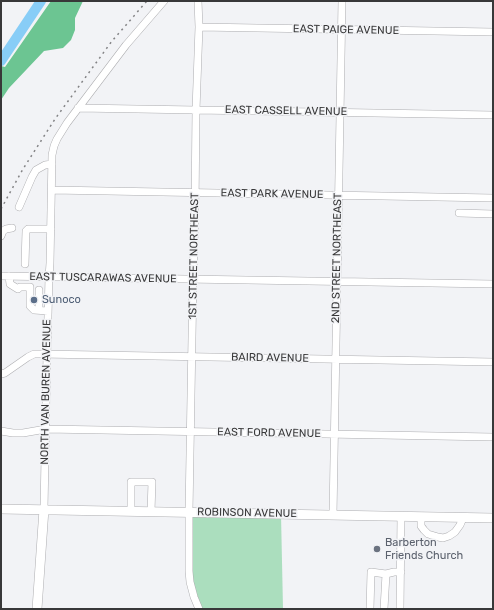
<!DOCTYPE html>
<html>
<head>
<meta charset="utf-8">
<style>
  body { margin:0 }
  #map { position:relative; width:494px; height:610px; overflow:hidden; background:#f2f3f6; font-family:Rubik,sans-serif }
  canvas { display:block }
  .frame { position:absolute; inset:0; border:2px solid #383839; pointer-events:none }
</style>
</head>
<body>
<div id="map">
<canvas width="494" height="610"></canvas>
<div class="frame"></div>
</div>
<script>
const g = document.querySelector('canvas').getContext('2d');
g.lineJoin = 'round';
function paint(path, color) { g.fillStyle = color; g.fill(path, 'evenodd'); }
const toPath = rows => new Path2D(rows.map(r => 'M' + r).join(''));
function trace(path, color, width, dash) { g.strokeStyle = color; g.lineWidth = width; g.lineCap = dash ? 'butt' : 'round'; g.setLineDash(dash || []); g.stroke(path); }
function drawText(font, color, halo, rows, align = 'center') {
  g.font = font + ' Rubik,sans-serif'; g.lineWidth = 3; g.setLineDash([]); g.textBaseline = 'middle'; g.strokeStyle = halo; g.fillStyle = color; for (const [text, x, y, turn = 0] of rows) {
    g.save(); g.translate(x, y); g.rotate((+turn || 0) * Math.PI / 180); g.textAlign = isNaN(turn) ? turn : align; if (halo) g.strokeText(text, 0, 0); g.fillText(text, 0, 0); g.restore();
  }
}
paint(toPath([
  [189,512,281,514,283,609,199,609,194,597]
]), '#abdebe');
paint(toPath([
  [51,1,83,1,75,18,75,30,71,40,63,48,44,51,9,88,1,100,1,66,5,67]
]), '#6cc592');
trace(toPath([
  [1,61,41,1]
]), '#88cdf7', 10);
const minor = toPath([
  [198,1,199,27,196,110,195,209,193,279,189,512,189,571,190,582,194,597,199,609],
  [199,27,493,32],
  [78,108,493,115],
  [52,190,493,198],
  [19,207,32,177,36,170,45,165,52,164],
  [459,213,493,214],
  [1,236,3,231,6,229,12,228],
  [25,264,26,231,28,229,51,229],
  [1,276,493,284],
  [9,276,10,284,18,289,20,287,30,287,30,306,34,310,48,311],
  [39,310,39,290],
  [1,374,5,373,28,357,34,354,41,354,493,362],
  [1,431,13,433,23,433,46,429,493,437],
  [44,509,47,354,49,277,50,263,52,155,54,146,57,139,67,123,126,45,164,1],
  [131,511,131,482,152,482,151,511],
  [333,515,342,1],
  [421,517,421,526,424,530,428,534,438,537,443,538,449,536,455,532,460,525,463,518],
  [370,609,371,572,386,574,394,572,401,572],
  [384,609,386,574],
  [400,609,401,516]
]);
const major = toPath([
  [1,509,493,518],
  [37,609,44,509]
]);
trace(minor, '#adadb0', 8);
trace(major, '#adadb0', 10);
trace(minor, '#fff', 7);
trace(major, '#fff', 9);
trace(toPath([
  [1,209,23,169,55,119,112,41,147,1]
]), '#838385', 1.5, [2, 4]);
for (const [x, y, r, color] of [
  [34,300,4,"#5c6f8a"],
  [377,549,4,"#6b7280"]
]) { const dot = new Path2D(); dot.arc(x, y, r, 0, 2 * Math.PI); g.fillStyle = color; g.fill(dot); trace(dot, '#f2f3f6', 1.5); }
drawText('11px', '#383839', '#f2f3f6', [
  ["EAST PAIGE AVENUE",346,30,1],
  ["EAST CASSELL AVENUE",286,111,1],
  ["EAST PARK AVENUE",272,194,1],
  ["1ST STREET NORTHEAST",194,256,-89],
  ["2ND STREET NORTHEAST",337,258,-89],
  ["EAST TUSCARAWAS AVENUE",103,278,1],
  ["BAIRD AVENUE",270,358,1],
  ["NORTH VAN BUREN AVENUE",46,392,-89],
  ["EAST FORD AVENUE",269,433,1],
  ["ROBINSON AVENUE",247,513,1]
]);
drawText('11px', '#4e5e75', '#f2f3f6', [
  ["Sunoco",42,300]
], 'left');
drawText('11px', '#5b616d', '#f2f3f6', [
  ["Barberton",385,543],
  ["Friends Church",385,556]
], 'left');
</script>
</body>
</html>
